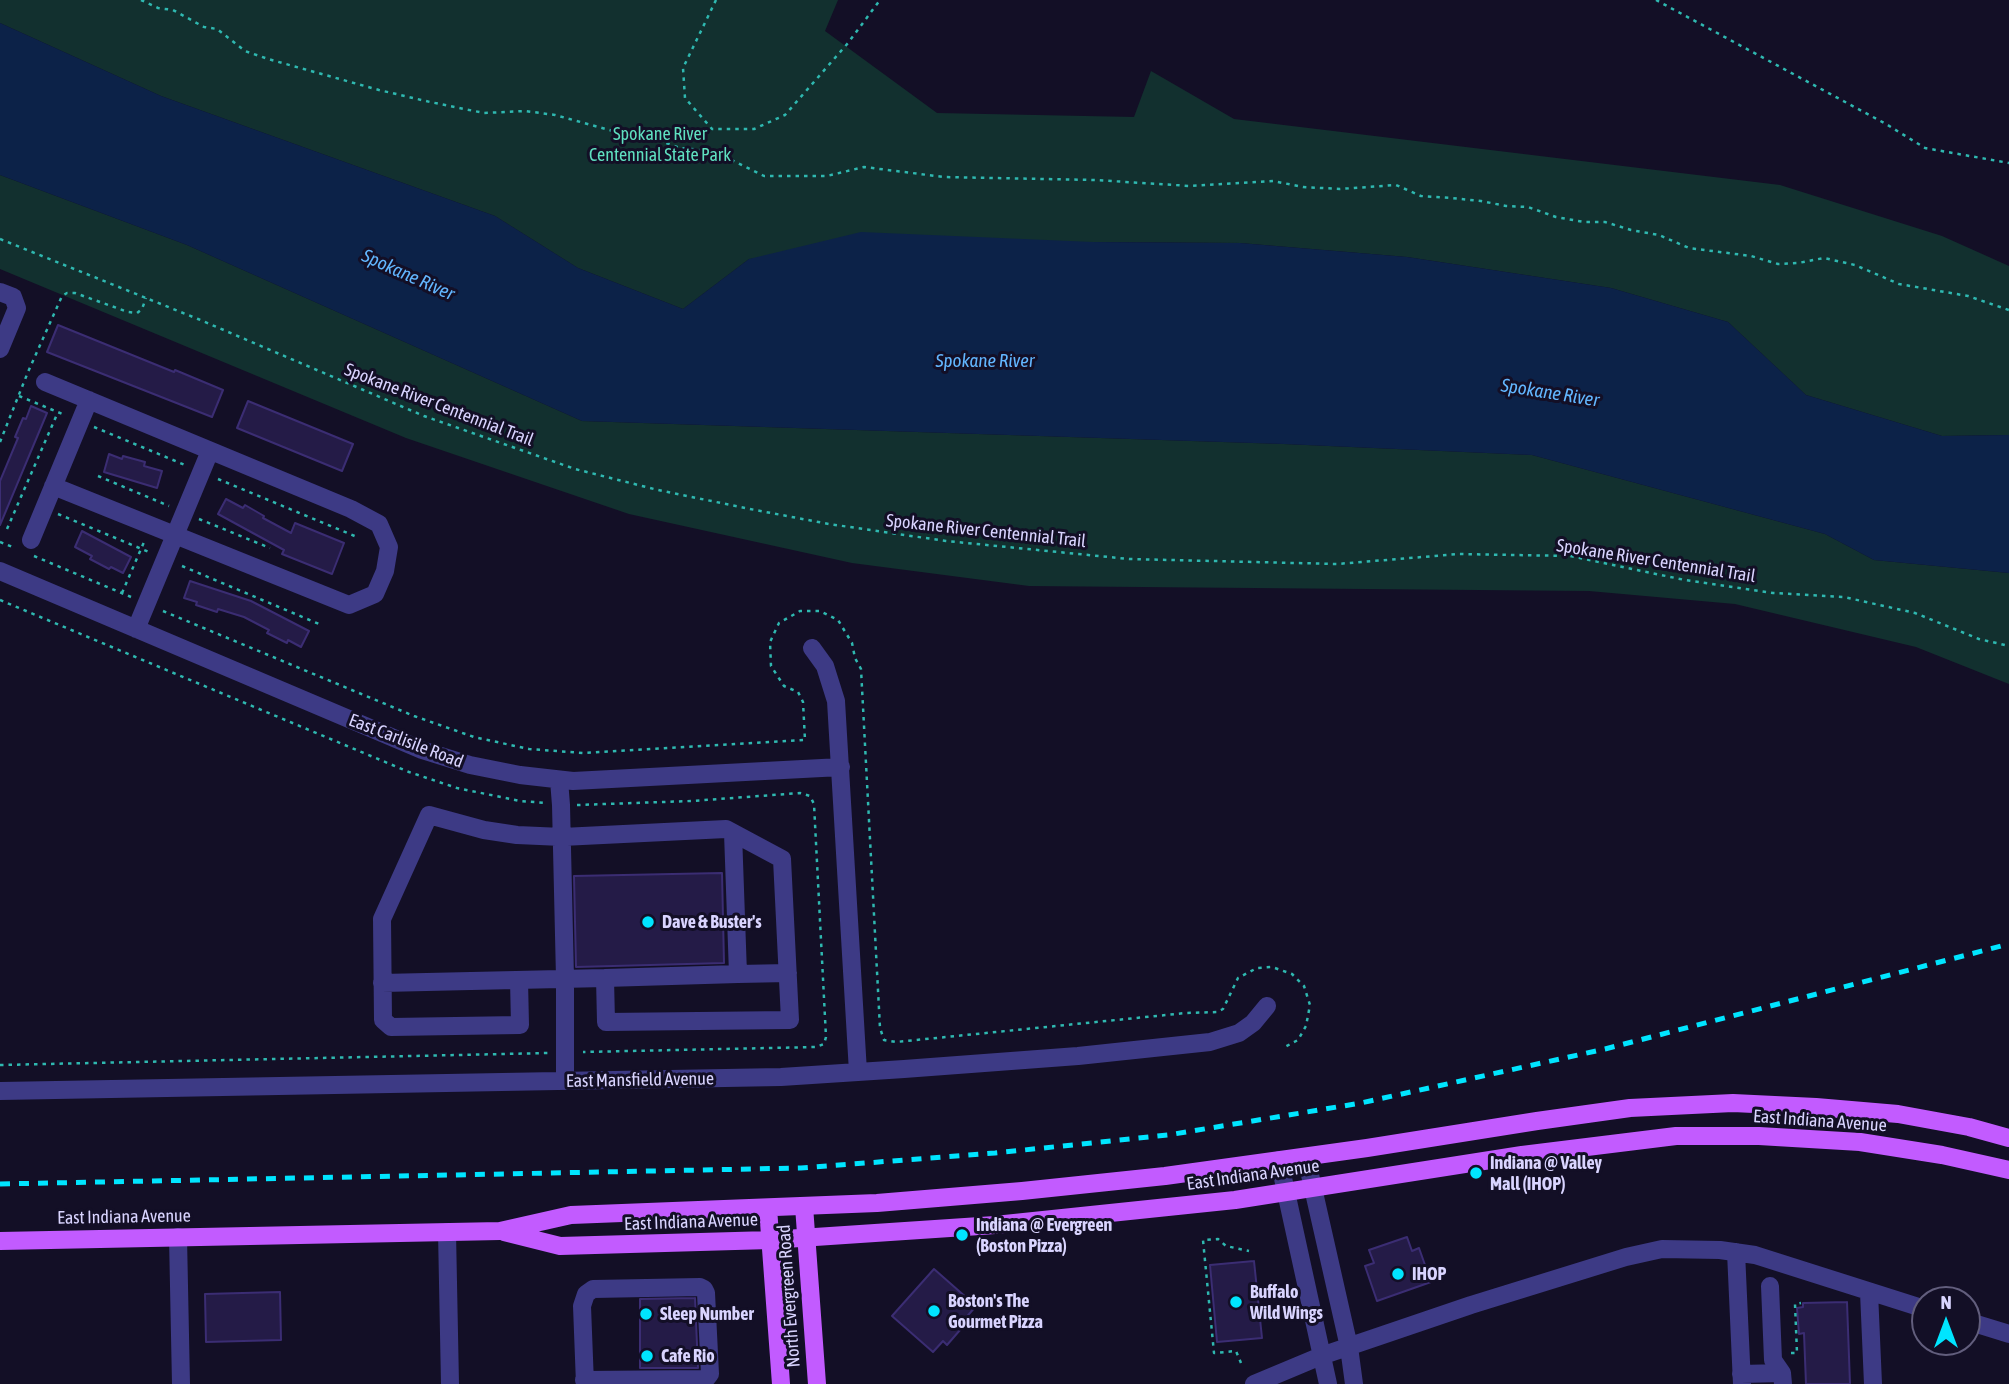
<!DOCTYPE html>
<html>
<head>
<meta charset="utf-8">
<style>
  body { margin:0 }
  #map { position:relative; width:2009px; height:1384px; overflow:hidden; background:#130f26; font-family:"Asap Condensed",sans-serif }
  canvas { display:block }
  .north { position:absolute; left:1911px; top:1286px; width:70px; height:70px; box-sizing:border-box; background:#130f26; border:2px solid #625e7d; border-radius:50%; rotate:0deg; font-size:19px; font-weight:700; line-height:28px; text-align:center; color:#d9d4ff }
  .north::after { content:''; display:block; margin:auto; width:24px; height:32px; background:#00e5ff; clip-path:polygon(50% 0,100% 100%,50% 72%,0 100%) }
</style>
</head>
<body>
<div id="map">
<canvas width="2009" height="1384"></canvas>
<div class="north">N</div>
</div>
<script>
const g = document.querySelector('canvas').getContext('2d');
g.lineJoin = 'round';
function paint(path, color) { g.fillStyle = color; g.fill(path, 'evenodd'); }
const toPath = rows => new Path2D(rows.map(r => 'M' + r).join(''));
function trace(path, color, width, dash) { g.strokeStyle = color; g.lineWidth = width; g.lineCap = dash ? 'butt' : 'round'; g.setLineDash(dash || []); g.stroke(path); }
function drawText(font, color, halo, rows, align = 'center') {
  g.font = font + ' "Asap Condensed",sans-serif'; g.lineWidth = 6; g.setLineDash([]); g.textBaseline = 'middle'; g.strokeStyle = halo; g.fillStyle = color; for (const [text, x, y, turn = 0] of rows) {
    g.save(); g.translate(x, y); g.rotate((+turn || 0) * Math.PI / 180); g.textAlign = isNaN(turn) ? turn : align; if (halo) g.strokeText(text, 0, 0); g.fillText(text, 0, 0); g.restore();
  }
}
paint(toPath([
  [0,0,838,0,825,31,937,113,1134,117,1151,71,1234,119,1780,185,1942,236,2009,266,2009,435,1942,436,1806,395,1728,322,1611,288,1407,257,1240,243,1093,242,749,259,683,309,578,268,495,216,161,96,0,23],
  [0,175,187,245,582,421,1284,444,1532,455,1825,534,1874,560,2009,573,2009,684,1916,647,1735,604,1589,591,1029,586,852,563,629,514,406,438,0,269]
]), '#12302f');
paint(toPath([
  [0,23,161,96,495,216,578,268,683,309,749,259,861,232,1093,242,1240,243,1407,257,1611,288,1728,322,1806,395,1942,436,2009,435,2009,573,1874,560,1825,534,1532,455,1284,444,582,421,187,245,0,175]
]), '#0c2248');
const building = toPath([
  [58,325,174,372,175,370,223,390,212,417,47,352,58,325],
  [248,401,353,444,342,471,237,428,248,401],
  [31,406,47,413,0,525,0,481,18,438,15,437,23,418,26,419,31,406],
  [109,454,122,459,123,456,145,462,144,466,162,471,157,488,104,472,109,454],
  [226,499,243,508,245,505,264,516,263,518,291,533,295,523,344,543,332,574,282,554,284,550,218,514,226,499],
  [82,531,131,557,123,573,111,567,109,569,90,559,92,556,75,547,82,531],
  [190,581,251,601,309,631,301,647,288,640,287,643,267,633,269,630,244,617,218,609,217,612,196,605,197,602,184,598,190,581],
  [722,873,724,963,576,967,574,876,722,873],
  [1407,1237,1412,1251,1419,1248,1431,1282,1377,1301,1365,1266,1374,1263,1369,1250,1407,1237],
  [1254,1261,1262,1338,1217,1342,1210,1265,1254,1261],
  [934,1269,976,1306,957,1328,960,1330,947,1345,943,1341,933,1352,892,1316,934,1269],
  [280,1292,281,1340,206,1342,205,1294,280,1292],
  [695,1298,698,1368,640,1368,640,1299,695,1298],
  [1847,1302,1850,1384,1806,1384,1804,1333,1799,1334,1797,1308,1803,1307,1803,1303,1847,1302]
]);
paint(building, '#241b47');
trace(building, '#3b2d73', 2);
trace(toPath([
  [141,0,158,8,173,10,204,27,217,29,245,51,268,59,379,90,430,102,484,113,525,111,555,115,624,134,636,140,655,139,680,148,713,151,764,176,827,176,864,167,944,177,1095,180,1190,186,1273,181,1303,187,1340,189,1396,185,1421,196,1451,198,1481,201,1506,206,1528,207,1556,217,1584,222,1605,222,1631,230,1659,235,1689,248,1751,256,1778,264,1798,263,1824,258,1855,265,1899,284,1968,296,2009,310],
  [716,0,683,68,685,98,712,129,754,129,785,115,848,43,880,0],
  [1656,0,1886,124,1925,148,2009,163],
  [0,239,198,319,424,416,575,469,658,490,750,509,829,524,946,541,1129,559,1337,564,1459,554,1570,556,1685,580,1773,593,1844,597,1915,613,1979,639,2009,646],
  [19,396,65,415],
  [94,427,185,465],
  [0,442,28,372,62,296,67,293,75,293,128,312,137,313,142,309,146,298],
  [98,476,169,506],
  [218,479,357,537],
  [58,514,149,552],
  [199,519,270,548],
  [7,529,58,412],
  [0,542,15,548],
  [34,556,131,597],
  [182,566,319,624],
  [122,593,144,542],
  [0,600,409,772,457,788,520,801,546,803],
  [163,611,414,716,474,737,529,749,584,753,805,740,803,702,798,692,784,686,771,666,770,642,779,623,800,611,820,611,838,620,852,643,855,658,861,669,880,1028,884,1040,896,1042,1186,1013,1217,1012,1223,1009,1238,978,1257,968,1272,967,1292,974,1304,986,1310,1005,1306,1026,1298,1040,1283,1048],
  [577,805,691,801,800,793,810,796,814,804,826,1037,824,1044,816,1047,583,1052],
  [0,1065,549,1053],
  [1791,1353,1797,1353,1795,1304,1801,1303],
  [1241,1363,1236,1351,1214,1353,1203,1240,1218,1239,1226,1246,1249,1251]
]), '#2fb8b0', 2.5, [3.5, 5]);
trace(toPath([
  [0,292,13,297,17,308,0,349],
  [45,382,351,509,379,524,389,547,385,571,375,594,349,605,53,486],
  [31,540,89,400],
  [0,571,422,750,470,765,520,775,573,781,841,767],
  [136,629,210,451],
  [812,648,825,666,836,701,858,1072],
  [559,780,561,805,565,978,565,1081],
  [733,833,738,974,788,973],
  [605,978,738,974],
  [382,983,605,978,606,1022,790,1020,782,859,726,829,562,837,517,835,484,830,429,815,382,919,383,1020,391,1027,520,1025,519,980],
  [0,1091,781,1077,904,1069,1078,1056,1210,1042,1239,1033,1253,1023,1267,1006],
  [1306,1157,1349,1347,1354,1384],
  [1279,1160,1328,1384],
  [447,1232,450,1384],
  [178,1237,181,1384],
  [1736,1252,1742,1384],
  [1770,1286,1773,1360,1782,1373,1783,1384],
  [1869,1292,1873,1384],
  [1967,1321,2009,1334],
  [1741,1374,1782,1373],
  [584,1380,706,1379,710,1374,706,1293,704,1289,700,1287,593,1289,586,1294,582,1306,585,1384],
  [1254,1384,1321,1356,1471,1305,1626,1257,1662,1249,1720,1250,1755,1255,1925,1309]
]), '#3d3a85', 18);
trace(toPath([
  [804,1206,817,1384],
  [768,1208,781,1384],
  [504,1232,560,1246,770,1240,995,1225,1235,1200,1522,1155,1676,1136,1759,1136,1860,1142,1942,1155,2009,1170],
  [0,1241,500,1231,571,1215,877,1203,1022,1191,1165,1176,1367,1148,1537,1121,1630,1108,1733,1103,1816,1107,1898,1114,1969,1127,2009,1138]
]), '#c25bff', 18);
trace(toPath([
  [0,1184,801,1168,995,1153,1168,1135,1361,1103,1605,1049,2009,944]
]), '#00e5ff', 5, [10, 9]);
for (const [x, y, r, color] of [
  [648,922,7,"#00e5ff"],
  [1476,1173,7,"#00e5ff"],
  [962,1235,7,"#00e5ff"],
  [1398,1274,7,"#00e5ff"],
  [1236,1302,7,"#00e5ff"],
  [934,1311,7,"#00e5ff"],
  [646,1314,7,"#00e5ff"],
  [647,1356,7,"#00e5ff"]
]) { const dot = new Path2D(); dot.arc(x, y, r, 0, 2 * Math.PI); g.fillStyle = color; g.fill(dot); trace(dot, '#130f26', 2.5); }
drawText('18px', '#5fe0c0', '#130f26', [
  ["Spokane River",660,134],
  ["Centennial State Park",660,155]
]);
drawText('18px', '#d9d4ff', '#130f26', [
  ["Spokane River Centennial Trail",439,405,21],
  ["Spokane River Centennial Trail",986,531,6],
  ["Spokane River Centennial Trail",1656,561,9],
  ["East Carlisile Road",406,741,21],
  ["East Mansfield Avenue",640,1080,-1],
  ["East Indiana Avenue",1820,1121,4],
  ["East Indiana Avenue",1253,1175,-8],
  ["East Indiana Avenue",124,1217,-1],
  ["East Indiana Avenue",691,1222,-2],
  ["North Evergreen Road",789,1296,-94]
]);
drawText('bold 18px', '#d9d4ff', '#130f26', [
  ["Dave & Buster's",662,922],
  ["Indiana @ Valley",1490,1163],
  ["Mall (IHOP)",1490,1184],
  ["Indiana @ Evergreen",976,1225],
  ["(Boston Pizza)",976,1246],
  ["IHOP",1412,1274],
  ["Buffalo",1250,1292],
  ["Wild Wings",1250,1313],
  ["Boston's The",948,1301],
  ["Gourmet Pizza",948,1322],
  ["Sleep Number",660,1314],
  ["Cafe Rio",661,1356]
], 'left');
drawText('italic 19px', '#62b6ff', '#130f26', [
  ["Spokane River",408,275,24],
  ["Spokane River",985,361],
  ["Spokane River",1550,393,9]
]);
</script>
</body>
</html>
